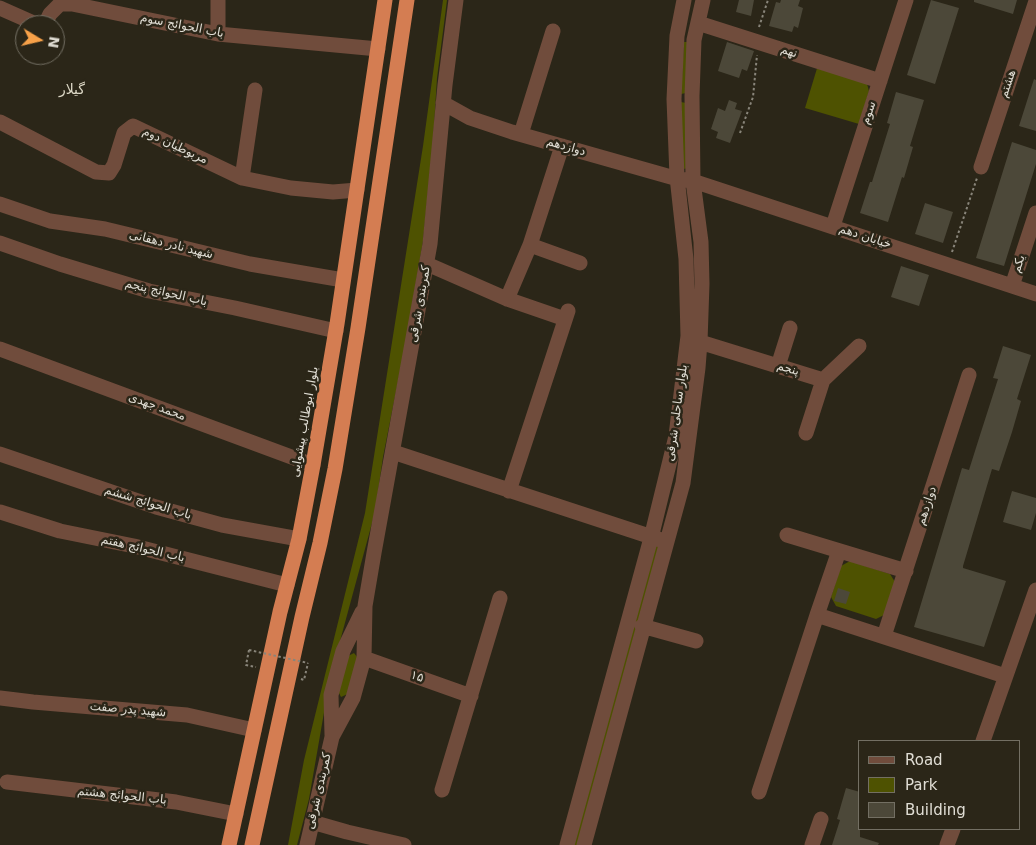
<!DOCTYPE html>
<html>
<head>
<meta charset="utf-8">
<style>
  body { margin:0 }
  #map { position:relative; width:1036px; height:845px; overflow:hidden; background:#2b2618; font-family:"DejaVu Sans",sans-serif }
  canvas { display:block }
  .legend { position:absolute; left:858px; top:740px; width:162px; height:90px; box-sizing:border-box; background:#2b2618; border:1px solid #736f63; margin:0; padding:6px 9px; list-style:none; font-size:15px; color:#e0ddd4 }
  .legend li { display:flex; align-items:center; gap:10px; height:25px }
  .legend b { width:25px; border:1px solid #736f63 }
  .north { position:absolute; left:15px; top:15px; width:50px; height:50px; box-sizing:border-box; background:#2b2618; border:1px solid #736f63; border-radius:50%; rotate:99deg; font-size:14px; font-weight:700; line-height:20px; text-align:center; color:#e0ddd4 }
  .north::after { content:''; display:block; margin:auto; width:18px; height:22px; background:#f7a149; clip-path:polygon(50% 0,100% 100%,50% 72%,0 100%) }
</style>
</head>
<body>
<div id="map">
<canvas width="1036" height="845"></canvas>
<ul class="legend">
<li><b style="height:6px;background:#704c3c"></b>Road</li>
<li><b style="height:14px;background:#4e5201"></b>Park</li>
<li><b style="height:14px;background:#4c4839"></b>Building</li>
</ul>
<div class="north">N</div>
</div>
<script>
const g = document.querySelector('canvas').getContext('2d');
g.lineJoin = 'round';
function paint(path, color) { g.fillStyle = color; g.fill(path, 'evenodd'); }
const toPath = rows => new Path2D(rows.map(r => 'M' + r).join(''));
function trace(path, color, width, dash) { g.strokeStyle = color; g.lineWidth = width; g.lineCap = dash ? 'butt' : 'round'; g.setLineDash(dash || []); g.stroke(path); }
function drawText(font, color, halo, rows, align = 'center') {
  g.font = font + ' "DejaVu Sans",Cairo,sans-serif'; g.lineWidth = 5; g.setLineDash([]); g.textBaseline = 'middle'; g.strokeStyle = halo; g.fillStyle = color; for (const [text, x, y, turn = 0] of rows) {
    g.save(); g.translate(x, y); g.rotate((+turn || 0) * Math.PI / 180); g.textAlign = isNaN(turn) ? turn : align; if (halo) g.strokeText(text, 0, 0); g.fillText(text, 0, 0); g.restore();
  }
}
paint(toPath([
  [443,0,447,0,437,78,433,142,423,241,405,346,383,457,375,512,330,678,309,799,297,845,288,845,304,760,365,513,423,146],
  [684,42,690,42,686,93,681,94],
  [818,65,866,80,869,91,859,124,805,108],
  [681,102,686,103,689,168,683,169],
  [655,545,661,545,578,845,573,845],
  [850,561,890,574,895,582,886,614,876,619,836,606,831,597,841,566],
  [354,653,358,658,350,693,341,697,338,691,346,657]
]), '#4e5201');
paint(toPath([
  [739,0,754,0,751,16,736,12],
  [781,0,800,0,798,6,803,8,798,28,794,26,792,32,769,26,776,2,780,3],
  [931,0,959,8,935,84,907,75],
  [974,0,1017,0,1013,14,974,2],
  [727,42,754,51,747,71,742,69,739,78,718,71],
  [1034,79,1036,80,1036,131,1019,126],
  [896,92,924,100,910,146,913,147,904,178,902,177,888,222,860,213,870,182,872,182,890,124,887,123],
  [729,100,737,103,735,109,742,111,730,143,716,138,718,132,711,129,718,108,725,111],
  [1012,142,1036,150,1036,164,1004,266,976,258],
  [925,203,953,212,943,243,915,234],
  [901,266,929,275,919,306,891,297],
  [1003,346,1031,355,1017,399,1021,401,1012,432,999,471,992,469,963,566,963,568,1006,581,984,647,914,627,962,468,969,470,981,432,998,379,993,378],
  [1012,491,1036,498,1036,513,1031,530,1003,522],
  [838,588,850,592,846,604,834,601],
  [846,788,860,792,860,837,879,843,878,845,832,845,840,820,837,819]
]), '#4c4839');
trace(toPath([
  [759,27,768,0],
  [740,133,753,97,757,55],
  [952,252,977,178],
  [249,650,246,665,256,667],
  [301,679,304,680,308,663]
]), '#89857a', 2, [2.5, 2.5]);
trace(toPath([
  [0,8,36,24,45,24,50,14,60,4,72,4,218,34,378,49],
  [698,23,880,81],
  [218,34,218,0],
  [443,103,470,118,512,132,678,179,693,181,1036,294],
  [0,122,96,172,109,173,114,165,124,133,133,126,242,178,291,188,333,192,357,190],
  [521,134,553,31],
  [981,167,1036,1],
  [242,178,255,90],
  [0,204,50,221,105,229,250,264,343,280],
  [833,226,906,0],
  [0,243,60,264,149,291,235,308,336,331],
  [530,245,580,263],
  [427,264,507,299,565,319],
  [1012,286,1036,213],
  [507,299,530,245,562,146],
  [700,342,823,380,806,433],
  [0,349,313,465],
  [778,366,790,328],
  [823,380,859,346],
  [393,452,661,540],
  [0,454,156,507,222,525,299,539],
  [509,491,568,311],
  [0,512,60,531,134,546,287,585],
  [787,535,906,571],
  [817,615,839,551],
  [642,626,696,641],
  [884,636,969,375],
  [364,658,471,696],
  [0,698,33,702,187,715,254,730],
  [332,735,331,695,343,651,362,612],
  [983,741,1036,590],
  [7,782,176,802,236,814],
  [442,790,500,598],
  [759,792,817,615,1005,676],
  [312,822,347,832,404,845],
  [307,845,332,737,353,698,364,658,365,606,374,553,430,244,445,85,456,0],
  [567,845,651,538,676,436,688,336,686,259,677,177,674,99,677,36,684,0],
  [584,845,683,483,698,368,700,342,702,284,701,242,693,181,692,96,694,40,703,0],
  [812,845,821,819],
  [947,845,953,829]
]), '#704c3c', 15);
trace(toPath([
  [229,845,280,612,299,539,313,465,337,324,385,0],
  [252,845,302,617,320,543,335,469,358,328,407,0]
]), '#d47d52', 15);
trace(toPath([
  [249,650,308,663]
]), '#89857a', 2, [2.5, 2.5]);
drawText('12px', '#e0ddd4', '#2b2618', [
  ["باب الحوائج سوم",182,26,11],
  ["نهم",789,52,18],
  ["هشتم",1008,84,-72],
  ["سوم",869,113,-72],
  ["مربوطیان دوم",175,146,25],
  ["دوازدهم",566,147,16],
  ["خیابان دهم",865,237,18],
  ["شهید نادر دهقانی",171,245,14],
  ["یکم",1019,264,-72],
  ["باب الحوائج پنجم",166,293,13],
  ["کمربندی شرقی",420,304,-80],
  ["پنجم",788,369,17],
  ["محمد جهدی",157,407,20],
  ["بلوار ساحلی شرقی",677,413,-82],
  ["بلوار ابوطالب پیشوایی",305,422,-80],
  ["باب الحوائج ششم",148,503,17],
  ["دوازدهم",927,506,-72],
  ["باب الحوائج هفتم",143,549,13],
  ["۱۵",417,677,20],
  ["شهید پدر صفت",128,710,5],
  ["کمربندی شرقی",319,791,-77],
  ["باب الحوائج هشتم",122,796,6]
]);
drawText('14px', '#ddd8c6', '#2b2618', [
  ["گیلار",72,90]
]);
</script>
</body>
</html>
